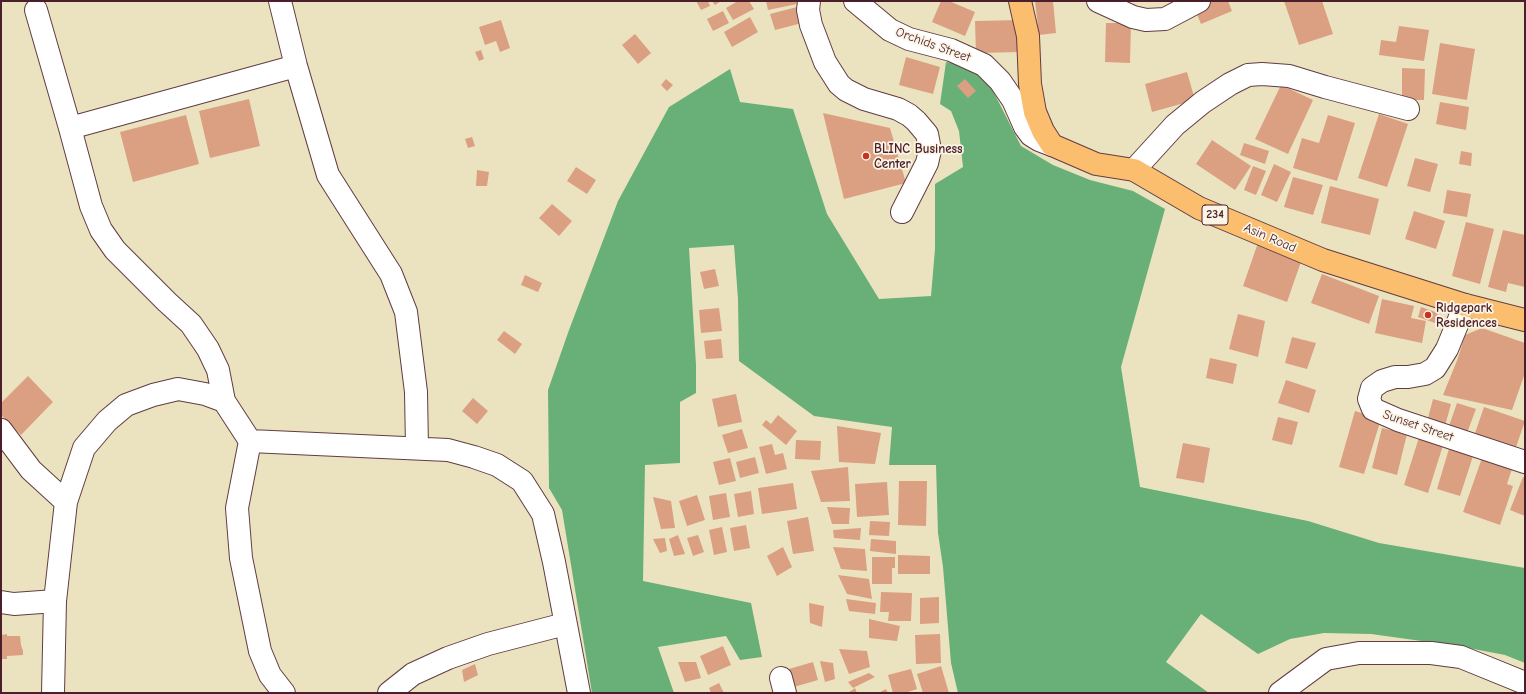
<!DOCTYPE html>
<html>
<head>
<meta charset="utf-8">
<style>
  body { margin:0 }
  #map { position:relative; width:1526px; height:694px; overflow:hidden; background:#ebe3c0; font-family:"Comic Neue",sans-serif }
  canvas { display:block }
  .frame { position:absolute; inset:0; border:2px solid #4a1f2b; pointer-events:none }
</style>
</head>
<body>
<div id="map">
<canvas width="1526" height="694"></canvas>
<div class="frame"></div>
</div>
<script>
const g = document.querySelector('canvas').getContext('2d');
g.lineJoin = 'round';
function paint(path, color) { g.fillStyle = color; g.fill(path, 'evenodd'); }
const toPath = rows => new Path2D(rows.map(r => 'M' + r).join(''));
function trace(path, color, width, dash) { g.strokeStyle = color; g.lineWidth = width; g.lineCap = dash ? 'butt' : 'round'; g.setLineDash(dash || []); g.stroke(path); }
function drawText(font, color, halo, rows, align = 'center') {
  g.font = font + ' "Comic Neue",sans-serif'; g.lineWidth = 3.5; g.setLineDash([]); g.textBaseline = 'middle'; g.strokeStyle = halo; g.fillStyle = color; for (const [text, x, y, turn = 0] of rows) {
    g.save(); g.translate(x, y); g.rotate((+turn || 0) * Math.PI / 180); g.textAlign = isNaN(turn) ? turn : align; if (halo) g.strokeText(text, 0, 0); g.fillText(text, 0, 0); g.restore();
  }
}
paint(toPath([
  [946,62,970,66,990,85,1021,146,1053,165,1090,180,1133,191,1165,209,1121,367,1140,487,1308,521,1379,543,1525,568,1525,663,1505,655,1458,646,1371,634,1324,633,1290,639,1258,654,1201,614,1166,662,1209,693,958,693,951,663,943,567,938,533,936,465,889,465,892,427,814,416,739,361,738,299,734,245,689,248,696,365,696,393,680,402,680,463,645,465,643,581,751,603,762,657,740,660,726,636,658,647,674,693,592,693,562,510,549,488,548,390,569,330,618,201,669,107,730,69,740,102,793,109,827,214,879,299,931,296,935,249,935,184,963,167,959,131,951,111,940,104]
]), '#68b077');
paint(toPath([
  [696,1,708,1,710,6,701,10],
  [712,1,721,1,715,5],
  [738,1,749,1,754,9,733,20,726,8],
  [766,1,796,1,797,4,768,10],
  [941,1,949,1,975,12,965,36,932,22],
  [1035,1,1053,1,1056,33,1039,35],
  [1214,1,1228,1,1232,11,1201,24,1195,9],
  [1284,1,1322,1,1333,34,1299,45],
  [797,7,802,23,775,30,770,14],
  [723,11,729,23,713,31,707,19],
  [750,17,758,32,732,47,724,32],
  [501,20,510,48,500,52,496,41,485,45,479,27],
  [1021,20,1022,52,976,53,975,21],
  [1106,23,1131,23,1130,63,1105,62],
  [1399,26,1429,30,1424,61,1379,55,1381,40,1396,42],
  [635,34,651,53,638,64,622,45],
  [1440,43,1475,49,1467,100,1432,94],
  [481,50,484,59,479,61,475,52],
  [906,57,940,67,933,94,899,85],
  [1402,68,1425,69,1424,100,1402,100],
  [1187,72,1195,100,1152,112,1145,84],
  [666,79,673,85,667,91,661,85],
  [965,79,976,91,968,98,957,86],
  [1281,85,1313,100,1288,154,1255,139],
  [249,99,260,146,210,158,199,111],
  [1440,102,1469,107,1466,130,1436,124],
  [823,113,890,128,906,183,844,199],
  [1379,114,1408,124,1387,187,1358,178],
  [186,115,199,164,133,182,120,132],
  [1328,115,1355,123,1337,181,1293,168,1302,138,1319,143],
  [472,137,475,146,468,148,465,139],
  [1212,140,1251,166,1235,190,1196,164],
  [1244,143,1269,151,1265,164,1240,155],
  [1461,151,1472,153,1471,166,1459,164],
  [1415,158,1438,164,1430,192,1407,186],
  [1274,164,1291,172,1277,202,1261,195],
  [1253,166,1266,171,1256,195,1244,190],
  [576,167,596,180,587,194,567,181],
  [477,170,489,172,487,186,476,186],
  [1293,177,1323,185,1313,215,1284,207],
  [1330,186,1379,199,1370,235,1321,223],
  [1447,190,1471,194,1467,217,1443,213],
  [552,204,572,221,559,236,539,218],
  [1414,211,1445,221,1436,249,1405,239],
  [1466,222,1494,229,1480,284,1452,276],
  [1503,230,1525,235,1525,287,1508,283,1506,292,1488,287],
  [1259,240,1303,256,1287,302,1243,286],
  [715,269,719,286,704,289,700,272],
  [1322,274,1379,296,1369,324,1311,303],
  [525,275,542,283,538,292,521,285],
  [1382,299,1414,306,1411,318,1426,321,1422,343,1375,333],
  [1421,307,1438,313,1435,323,1418,317],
  [719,308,722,331,701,333,699,310],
  [1238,314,1265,321,1258,357,1229,349],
  [1482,328,1525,343,1525,373,1512,410,1443,395,1458,358,1465,335],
  [504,331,522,344,515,354,497,340],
  [1292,337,1316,343,1307,369,1285,363],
  [721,339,723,358,706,359,704,341],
  [1210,358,1237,364,1233,384,1206,378],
  [28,376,53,402,21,435,1,415,1,403],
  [1286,380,1316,390,1309,413,1278,403],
  [736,394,742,422,718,427,712,399],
  [473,398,488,411,477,424,462,411],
  [1433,399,1451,404,1445,426,1427,422],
  [1457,403,1476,409,1467,433,1449,426],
  [1484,407,1525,421,1515,450,1474,436],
  [1355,411,1381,419,1364,474,1339,467],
  [778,415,797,431,786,445,762,425,766,420,771,424],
  [1278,417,1298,422,1292,445,1272,440],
  [837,426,881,433,875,464,839,462],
  [1382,428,1407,434,1397,475,1372,468],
  [742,429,748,448,728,453,722,435],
  [1421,431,1445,439,1428,493,1404,485],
  [796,440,821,441,820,460,795,459],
  [1451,442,1475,450,1460,496,1437,489],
  [1183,443,1210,448,1204,483,1176,478],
  [772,444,775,455,783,453,787,469,766,474,759,447],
  [755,457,759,473,740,478,736,462],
  [730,458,736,481,719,485,713,462],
  [1482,458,1512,469,1507,484,1513,486,1500,525,1463,512],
  [848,467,850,501,821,502,811,471],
  [1523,477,1525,478,1525,516,1510,510],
  [899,481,927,481,926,526,898,525],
  [887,482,889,515,857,517,855,484],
  [793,483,797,509,762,514,758,488],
  [751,491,754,514,738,517,734,494],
  [726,493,730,517,713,520,709,496],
  [697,495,705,520,687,526,679,501],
  [653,497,671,501,675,528,661,529],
  [827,507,850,508,849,524,832,524],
  [808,517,814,551,793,554,787,521],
  [870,521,890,522,889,536,869,535],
  [746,525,750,548,734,551,730,528],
  [722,527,727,552,714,555,709,530],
  [861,528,860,540,834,538,833,530],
  [678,535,685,554,674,556,669,539],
  [698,535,704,552,693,556,687,538],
  [665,538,667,551,660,553,653,539],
  [871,539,896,541,896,554,870,551],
  [783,547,792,567,777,576,767,556],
  [833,547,865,549,867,571,841,569],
  [898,555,930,556,930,574,898,574],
  [872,557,895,557,895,568,892,568,892,584,872,584],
  [838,575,869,579,872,599,847,594],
  [881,592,912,593,911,621,888,621,889,612,880,612],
  [939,597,939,623,920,624,920,598],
  [846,599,876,603,875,614,849,611],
  [809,603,824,606,822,627,810,623],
  [869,619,900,626,897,641,869,638],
  [7,634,7,636,20,636,21,645,23,651,23,655,7,656,7,659,1,659,1,635],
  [940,634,941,663,916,664,915,635],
  [723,646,731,665,708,675,700,656],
  [839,649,867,651,870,667,849,674],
  [820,661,833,663,835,679,825,682],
  [678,662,696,662,701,678,685,682],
  [813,662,818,680,787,689,782,671],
  [475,664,478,675,464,682,462,670],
  [941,666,949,693,923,693,917,674],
  [911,669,917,689,905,693,893,693,888,675],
  [869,673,875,677,853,688,848,682],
  [719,683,724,693,711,693,709,688],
  [855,688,857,693,848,693],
  [886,689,888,693,879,693,882,691]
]), '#db9f81');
const street = toPath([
  [280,1,296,66,328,175,391,274,406,312,416,392,417,448],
  [809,1,808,10,811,25,825,62,839,84,846,90,864,99,898,109,909,115,916,121,927,134,930,150,927,163,902,212],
  [855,1,890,30,909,39,951,50,984,65,1000,81,1013,100,1025,127,1031,135,1039,140,1052,145],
  [1098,1,1133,17,1146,20,1165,19,1199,1],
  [36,10,70,128,91,206,101,230,115,250,167,302,191,324,208,349,218,370,224,401],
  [70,128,296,66],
  [1134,170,1175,125,1203,102,1230,84,1248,75,1262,74,1289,76,1325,87,1408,109],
  [1465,305,1447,349,1435,368,1425,374,1408,377,1395,377,1382,381,1372,388,1369,399,1373,409,1398,420,1525,462],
  [1,430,31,470,66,502],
  [250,441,448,450,474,457,497,465,522,481,543,514,554,562,579,693],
  [250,441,237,508,241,558,260,651,270,675,284,693],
  [1,602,14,604,55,601],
  [781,678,785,693],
  [53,693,55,601,66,502,84,448,107,421,126,405,153,395,178,389,205,394,224,401,250,441],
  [389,693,413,674,448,658,488,644,565,624],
  [1280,693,1326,659,1359,653,1431,653,1461,657,1525,683]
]);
const primary = toPath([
  [1020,1,1028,36,1030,84,1035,112,1043,131,1052,145,1096,164,1134,170,1199,208,1323,260,1465,305,1525,320]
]);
trace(street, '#623c41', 24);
trace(primary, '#623c41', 24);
trace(street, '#fff', 22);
trace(primary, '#fabe6e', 22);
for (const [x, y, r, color] of [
  [866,156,4,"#c8321e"],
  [1428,315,4,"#c8321e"]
]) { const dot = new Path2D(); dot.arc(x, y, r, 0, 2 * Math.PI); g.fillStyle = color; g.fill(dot); trace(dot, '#fcf5e5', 1.5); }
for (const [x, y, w] of [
  [1215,215,26]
]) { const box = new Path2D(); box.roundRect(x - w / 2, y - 10, w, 20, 3); g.fillStyle = '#fcf5e5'; g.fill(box); trace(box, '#4a1f2b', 1); }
drawText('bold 12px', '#4a1f2b', null, [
  ["234",1215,215]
]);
drawText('13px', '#4a1f2b', '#fcf5e5', [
  ["Orchids Street",933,45,20],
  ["Asin Road",1270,238,23],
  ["Sunset Street",1418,426,19]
]);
drawText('bold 13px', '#4a1f2b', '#fcf5e5', [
  ["BLINC Business",874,149],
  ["Center",874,164],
  ["Ridgepark",1436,308],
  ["Residences",1436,323]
], 'left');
</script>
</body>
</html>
